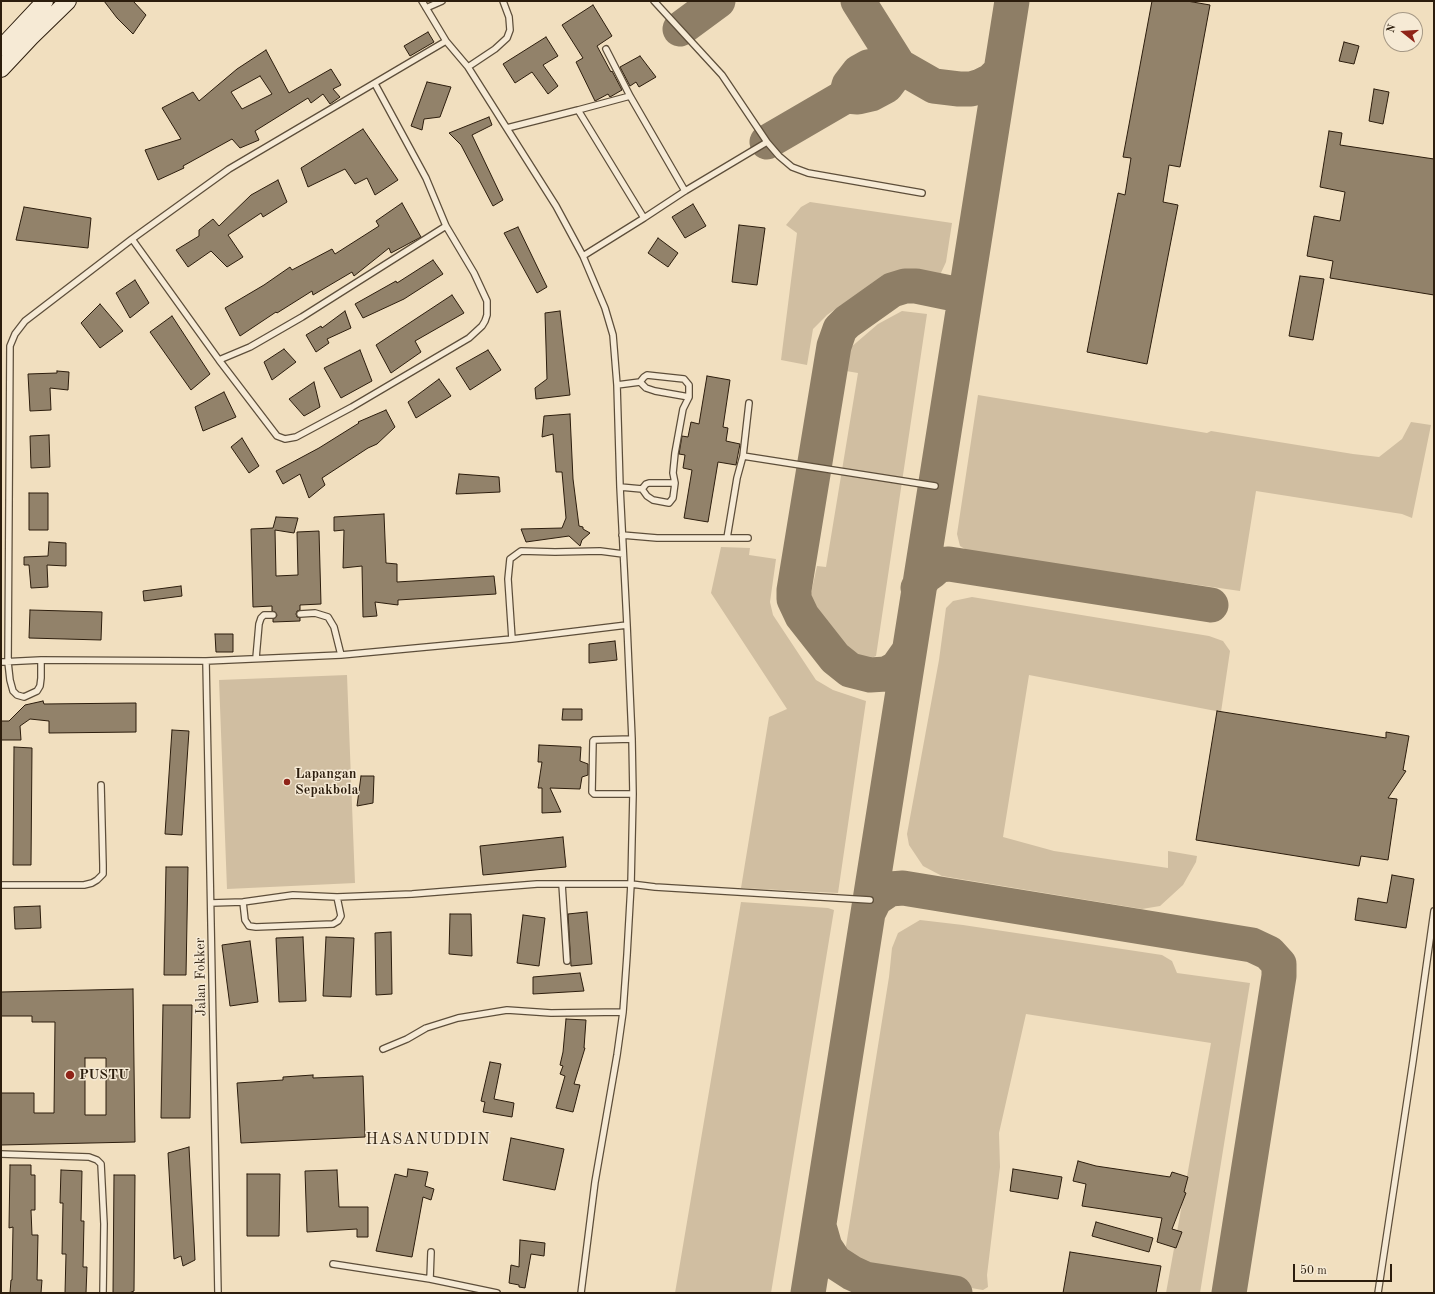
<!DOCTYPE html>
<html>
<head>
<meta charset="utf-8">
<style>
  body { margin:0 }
  #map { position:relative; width:1435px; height:1294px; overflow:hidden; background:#f1dfbf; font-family:"Old Standard TT",serif }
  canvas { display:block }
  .frame { position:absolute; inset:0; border:2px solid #2c1d0d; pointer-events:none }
  .north { position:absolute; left:1383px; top:12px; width:40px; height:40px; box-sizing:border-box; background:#f6ead5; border:1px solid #a59885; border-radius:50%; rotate:287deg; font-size:11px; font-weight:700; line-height:16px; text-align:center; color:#2c1d0d }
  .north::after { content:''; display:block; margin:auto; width:14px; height:18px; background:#8f2418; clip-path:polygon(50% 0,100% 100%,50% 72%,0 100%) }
  .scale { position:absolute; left:1293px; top:1264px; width:99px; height:18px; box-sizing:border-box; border:2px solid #2c1d0d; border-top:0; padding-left:5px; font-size:12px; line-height:14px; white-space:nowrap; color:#2c1d0d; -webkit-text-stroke:3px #f6ead5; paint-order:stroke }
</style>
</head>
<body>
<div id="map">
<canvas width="1435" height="1294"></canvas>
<div class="frame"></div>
<div class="north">N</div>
<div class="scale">50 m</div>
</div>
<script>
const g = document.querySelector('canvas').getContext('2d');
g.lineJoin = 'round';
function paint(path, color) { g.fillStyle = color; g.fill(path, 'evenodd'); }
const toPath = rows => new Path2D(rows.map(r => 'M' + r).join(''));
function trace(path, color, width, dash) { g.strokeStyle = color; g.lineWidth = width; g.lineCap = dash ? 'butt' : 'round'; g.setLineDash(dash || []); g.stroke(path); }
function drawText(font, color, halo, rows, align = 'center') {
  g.font = font + ' "Old Standard TT",serif'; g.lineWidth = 3; g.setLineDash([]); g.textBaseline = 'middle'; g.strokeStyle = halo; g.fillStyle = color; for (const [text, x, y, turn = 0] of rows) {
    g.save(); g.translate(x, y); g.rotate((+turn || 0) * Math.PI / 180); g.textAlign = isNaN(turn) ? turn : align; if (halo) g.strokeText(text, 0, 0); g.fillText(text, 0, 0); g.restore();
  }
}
paint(toPath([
  [810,202,952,223,946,262,940,275,933,276,896,272,883,275,827,315,813,329,807,365,781,360,797,233,786,225,801,207],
  [902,311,927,314,876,656,867,660,854,654,832,635,808,607,817,566,826,567,858,373,846,371,850,348,878,324],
  [978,395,1207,433,1211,431,1353,454,1379,457,1402,439,1411,422,1431,425,1412,518,1402,514,1256,491,1240,591,970,552,960,546,957,534],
  [721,547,750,548,749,555,776,559,770,602,773,615,816,680,833,690,866,701,838,893,741,888,769,717,787,709,711,593],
  [972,597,1209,636,1223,641,1230,651,1221,712,1029,675,1003,837,1054,851,1168,868,1168,851,1197,856,1196,862,1183,885,1160,906,1142,909,942,876,923,866,909,845,907,834,939,660,946,608,953,601],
  [347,675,355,883,227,889,219,680],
  [741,902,828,908,834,910,771,1293,675,1293],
  [920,920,963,925,1162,955,1172,961,1177,973,1250,983,1200,1293,1166,1293,1211,1043,1026,1014,999,1133,1000,1167,987,1275,988,1287,983,1290,875,1272,862,1267,845,1252,889,977,892,948,898,933]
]), '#d0bea1');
trace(toPath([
  [680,29,718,1],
  [846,96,858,97,871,94,886,86,892,78,899,66,934,86,959,89,971,89,981,86,991,81,1001,71],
  [767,142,846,96,849,85,859,72,868,67,884,64,899,66,858,1],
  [918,588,924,577,931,572,939,565,949,564,1211,605],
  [909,651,897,668,886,674,870,675,850,670,835,658,802,616,794,599,794,590,834,346,840,329,847,322,892,290,905,286,916,286,950,293,958,292,967,284],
  [868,913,875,899,890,889,903,888,1252,945,1269,953,1279,964,1279,976,1229,1293],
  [819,1226,825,1247,835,1262,852,1273,865,1279,955,1293],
  [808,1293,1012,1]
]), '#8e7e66', 35);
const building = toPath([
  [104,1,133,1,146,15,133,34,117,18,104,1],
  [1152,1,1187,1,1210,5,1180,167,1169,165,1163,202,1178,205,1147,364,1087,352,1118,193,1125,195,1131,158,1123,157,1152,1],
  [593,5,612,36,597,46,611,72,612,71,622,90,610,97,608,94,595,101,576,62,583,58,562,25,593,5],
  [428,32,434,42,410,56,404,46,428,32],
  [546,37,558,56,543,65,558,86,548,94,532,72,515,83,503,64,546,37],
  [1344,42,1359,46,1354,64,1339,61,1344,42],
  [266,50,289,93,331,69,341,85,333,89,340,97,330,104,323,94,311,103,308,98,255,131,259,140,240,148,232,139,183,166,184,168,158,180,145,150,181,139,162,108,193,92,199,101,237,69,266,50],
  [260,76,272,94,242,109,231,92,260,76],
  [640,56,656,77,639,87,636,82,630,86,620,67,640,56],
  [427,82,451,87,440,117,424,119,422,130,411,126,427,82],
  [1374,89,1389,92,1383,124,1369,121,1374,89],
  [489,117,492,125,472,135,503,200,493,206,461,145,449,133,489,117],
  [363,129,398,180,375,195,367,178,355,184,345,169,308,187,301,168,363,129],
  [1329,131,1342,133,1340,145,1434,159,1434,295,1330,278,1333,261,1307,256,1314,216,1340,221,1345,192,1320,187,1329,131],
  [278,180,287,202,263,217,261,213,228,235,243,257,227,267,211,251,188,267,176,250,199,236,199,230,213,219,219,226,251,195,278,180],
  [402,203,421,237,391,253,389,248,354,276,352,272,313,295,312,291,277,313,276,312,240,336,225,308,264,285,290,267,292,270,332,249,335,254,379,226,376,221,402,203],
  [693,204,706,226,685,238,672,217,693,204],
  [24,207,91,218,88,248,16,240,24,207],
  [739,225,765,228,757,285,732,282,739,225],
  [518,227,547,287,537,293,504,233,518,227],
  [658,238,678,253,668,267,648,253,658,238],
  [433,260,443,274,404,299,363,318,355,304,396,281,397,283,433,260],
  [1300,276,1324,279,1313,340,1289,336,1300,276],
  [135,280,149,303,130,318,116,293,135,280],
  [452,295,464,313,415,341,421,352,391,373,376,345,452,295],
  [100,304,123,331,100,348,81,323,100,304],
  [345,311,351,328,327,339,329,343,316,352,306,335,321,326,322,328,345,311],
  [560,311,570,395,536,399,535,388,547,379,545,313,560,311],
  [172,316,210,374,191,390,150,332,172,316],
  [284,349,296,362,272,380,264,362,284,349],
  [360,350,372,381,341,398,324,368,360,350],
  [488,350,501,370,470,390,456,368,488,350],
  [57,371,69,372,68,390,50,388,51,410,30,411,28,374,57,373,57,371],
  [707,376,730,380,723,427,728,428,726,441,740,444,736,465,718,462,708,522,684,518,692,470,683,468,685,455,679,454,682,436,688,437,691,422,699,424,707,376],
  [439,379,451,396,416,418,408,402,439,379],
  [314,382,320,407,304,416,289,399,314,382],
  [224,392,236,417,203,431,195,407,224,392],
  [386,410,395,427,377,444,368,448,322,478,325,485,309,498,300,474,283,484,276,471,319,448,359,423,358,422,386,410],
  [570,414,573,479,579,526,583,527,583,529,590,533,582,540,580,546,569,536,526,542,521,529,562,528,566,518,562,472,556,472,553,434,542,437,544,416,570,414],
  [49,435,50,467,31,468,30,436,49,435],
  [242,438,259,466,249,473,231,447,242,438],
  [459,474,499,477,500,492,456,494,459,474],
  [29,493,48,493,48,530,29,530,29,493],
  [384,514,386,563,397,564,397,582,494,576,496,594,398,600,398,605,375,602,377,616,363,617,362,566,343,568,344,530,334,531,334,517,384,514],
  [276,517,298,518,294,533,275,530,276,576,298,575,297,532,319,531,321,604,300,605,300,610,297,611,296,614,297,617,300,618,300,621,273,622,273,619,276,617,277,615,275,612,272,611,272,606,253,607,251,529,273,528,276,517],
  [49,542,66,543,66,566,47,565,48,587,31,588,29,565,24,565,24,557,48,556,49,542],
  [181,586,182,596,144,601,143,591,181,586],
  [30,610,102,612,101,640,29,638,30,610],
  [215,634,233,634,233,652,216,652,215,634],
  [615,641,617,660,589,663,589,644,615,641],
  [43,701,44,704,136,703,136,732,49,733,49,721,30,719,20,726,21,740,1,740,1,721,9,721,25,705,43,701],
  [563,709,582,709,582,720,562,720,563,709],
  [1217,711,1386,738,1386,732,1409,736,1403,770,1406,771,1388,798,1397,799,1388,860,1361,856,1359,866,1196,840,1217,711],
  [172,730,189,731,182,835,165,834,172,730],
  [539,745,581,747,580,761,588,764,588,775,582,777,580,789,550,788,561,812,542,813,542,788,538,788,542,762,538,762,539,745],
  [14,747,32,748,31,865,13,865,14,747],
  [361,776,374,776,373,803,357,806,361,776],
  [563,837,566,867,483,875,480,846,563,837],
  [166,867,188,867,186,975,164,975,166,867],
  [1392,875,1414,879,1406,928,1355,920,1358,898,1387,903,1392,875],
  [40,906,41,928,15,929,14,907,40,906],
  [587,912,592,964,571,966,568,914,587,912],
  [450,914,471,914,472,956,449,954,450,914],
  [523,915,545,918,539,966,517,963,523,915],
  [391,932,392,994,376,995,375,933,391,932],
  [303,937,306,1001,279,1002,276,938,303,937],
  [326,937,354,938,351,997,323,996,326,937],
  [250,941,258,1002,230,1006,222,945,250,941],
  [580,973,584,991,533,994,533,977,580,973],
  [133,989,135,1142,1,1145,1,1093,34,1093,34,1113,54,1113,55,1022,32,1022,32,1016,1,1016,1,992,133,989],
  [85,1058,106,1058,106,1115,85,1115,85,1058],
  [163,1005,192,1005,190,1118,161,1118,163,1005],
  [566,1019,586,1020,584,1048,585,1048,574,1084,580,1085,573,1112,556,1108,565,1076,560,1074,563,1066,560,1065,563,1052,566,1019],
  [490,1062,501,1064,494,1099,514,1103,512,1117,483,1112,485,1102,481,1101,490,1062],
  [313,1075,313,1078,363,1076,365,1137,241,1143,237,1083,283,1080,283,1077,313,1075],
  [511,1138,564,1149,555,1190,503,1180,511,1138],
  [189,1147,195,1260,183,1266,181,1256,174,1259,168,1153,189,1147],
  [1078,1161,1096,1166,1170,1177,1172,1172,1188,1177,1184,1192,1186,1193,1172,1229,1182,1232,1176,1248,1157,1242,1162,1218,1082,1206,1086,1184,1073,1181,1078,1161],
  [10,1165,31,1165,31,1175,35,1175,35,1210,31,1210,32,1235,38,1235,37,1280,42,1280,41,1293,10,1293,11,1280,12,1280,13,1227,9,1228,10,1165],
  [408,1169,428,1172,425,1186,434,1189,431,1200,423,1197,412,1257,376,1251,395,1174,407,1177,408,1169],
  [1013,1169,1062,1177,1058,1199,1010,1191,1013,1169],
  [61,1170,82,1171,81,1221,84,1221,83,1267,87,1267,86,1293,65,1293,66,1254,62,1254,63,1203,60,1203,61,1170],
  [337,1170,339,1207,368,1207,368,1237,357,1237,357,1229,307,1232,305,1171,337,1170],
  [247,1174,280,1174,279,1236,247,1236,247,1174],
  [114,1175,135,1175,134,1291,129,1293,113,1293,114,1175],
  [1096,1222,1153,1238,1149,1252,1092,1236,1096,1222],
  [520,1240,545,1243,544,1256,531,1254,525,1288,519,1287,519,1285,509,1283,511,1265,519,1267,520,1240],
  [1070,1252,1161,1266,1156,1293,1063,1293,1070,1252]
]);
paint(building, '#92826a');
trace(building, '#2c1d0d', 1);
const lane = toPath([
  [422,1,446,41,468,67,556,206,583,256,605,308,613,335,617,385,620,487,627,625,632,739,633,794,631,884,627,955,623,1012,617,1055,595,1182,581,1293],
  [654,1,722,75,767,142,779,156,792,167,808,173,922,193],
  [426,8,442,1],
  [606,49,630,96],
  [468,67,495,49,507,38,510,30,509,17,503,1],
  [578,110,630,96,685,191],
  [507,128,578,110,644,218],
  [132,239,219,360,277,436,285,439,296,437,352,407,469,338,482,326,485,321,487,315,487,301,474,273,446,226,426,178,375,84],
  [583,256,644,218,685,191,767,142],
  [219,360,250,347,302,317,446,226],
  [617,385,640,382,646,388,655,391,689,397],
  [743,456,935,486],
  [620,487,642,489,647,496,653,500,669,503,673,498,675,483,673,473,675,453,683,409,689,397,689,385,684,379,656,376,647,375,644,377,640,382],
  [642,489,646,484,649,483,675,483],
  [622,535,657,538,748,538],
  [727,538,737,478,743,456,749,403],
  [300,614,315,613,328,617,334,627,341,655],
  [512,639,508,579,510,559,521,551,555,552,600,551,623,554],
  [256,658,259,624,261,618,264,615,273,615],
  [41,660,41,678,40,686,37,691,24,697,17,695,13,691,10,680,8,662,10,346,15,334,25,321,132,239,229,169,446,41],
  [206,661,218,1293],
  [1,662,41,660,206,661,341,655,512,639,627,625],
  [632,739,594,740,593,741,592,792,594,794,633,794],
  [562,884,567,961],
  [1,885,84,885,92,883,97,880,103,874,103,865,101,785],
  [243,902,245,920,249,926,256,927,333,924,338,921,341,916,337,897],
  [211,903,243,902,293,895,337,897,412,894,537,884,631,884,655,887,870,900],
  [383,1049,407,1039,426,1028,458,1018,507,1010,551,1013,623,1012],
  [1,1154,89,1157,97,1160,101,1164,104,1224,103,1293],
  [333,1264,430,1279,497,1293],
  [430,1279,431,1252],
  [1378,1293,1413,1061,1434,911]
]);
const secondary = toPath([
  [1,48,45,1],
  [1,69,31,37,68,1]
]);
trace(lane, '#5d4e3a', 8);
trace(secondary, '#2c1d0d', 18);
trace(lane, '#f6ead5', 5.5);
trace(secondary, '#f6ead5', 16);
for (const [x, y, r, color] of [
  [287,782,4,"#8f2418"],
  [70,1075,5,"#8f2418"]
]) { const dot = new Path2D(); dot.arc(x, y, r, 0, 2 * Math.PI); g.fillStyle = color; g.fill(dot); trace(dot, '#f6ead5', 1.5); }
drawText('bold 14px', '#2c1d0d', '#f6ead5', [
  ["Lapangan",295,774],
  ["Sepakbola",295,790],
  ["PUSTU",79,1075]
], 'left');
drawText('14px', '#2c1d0d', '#f6ead5', [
  ["Jalan Fokker",201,977,-91]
]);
g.letterSpacing = '1px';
drawText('16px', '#2c1d0d', '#f6ead5', [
  ["HASANUDDIN",428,1140]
]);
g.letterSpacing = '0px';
</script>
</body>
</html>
